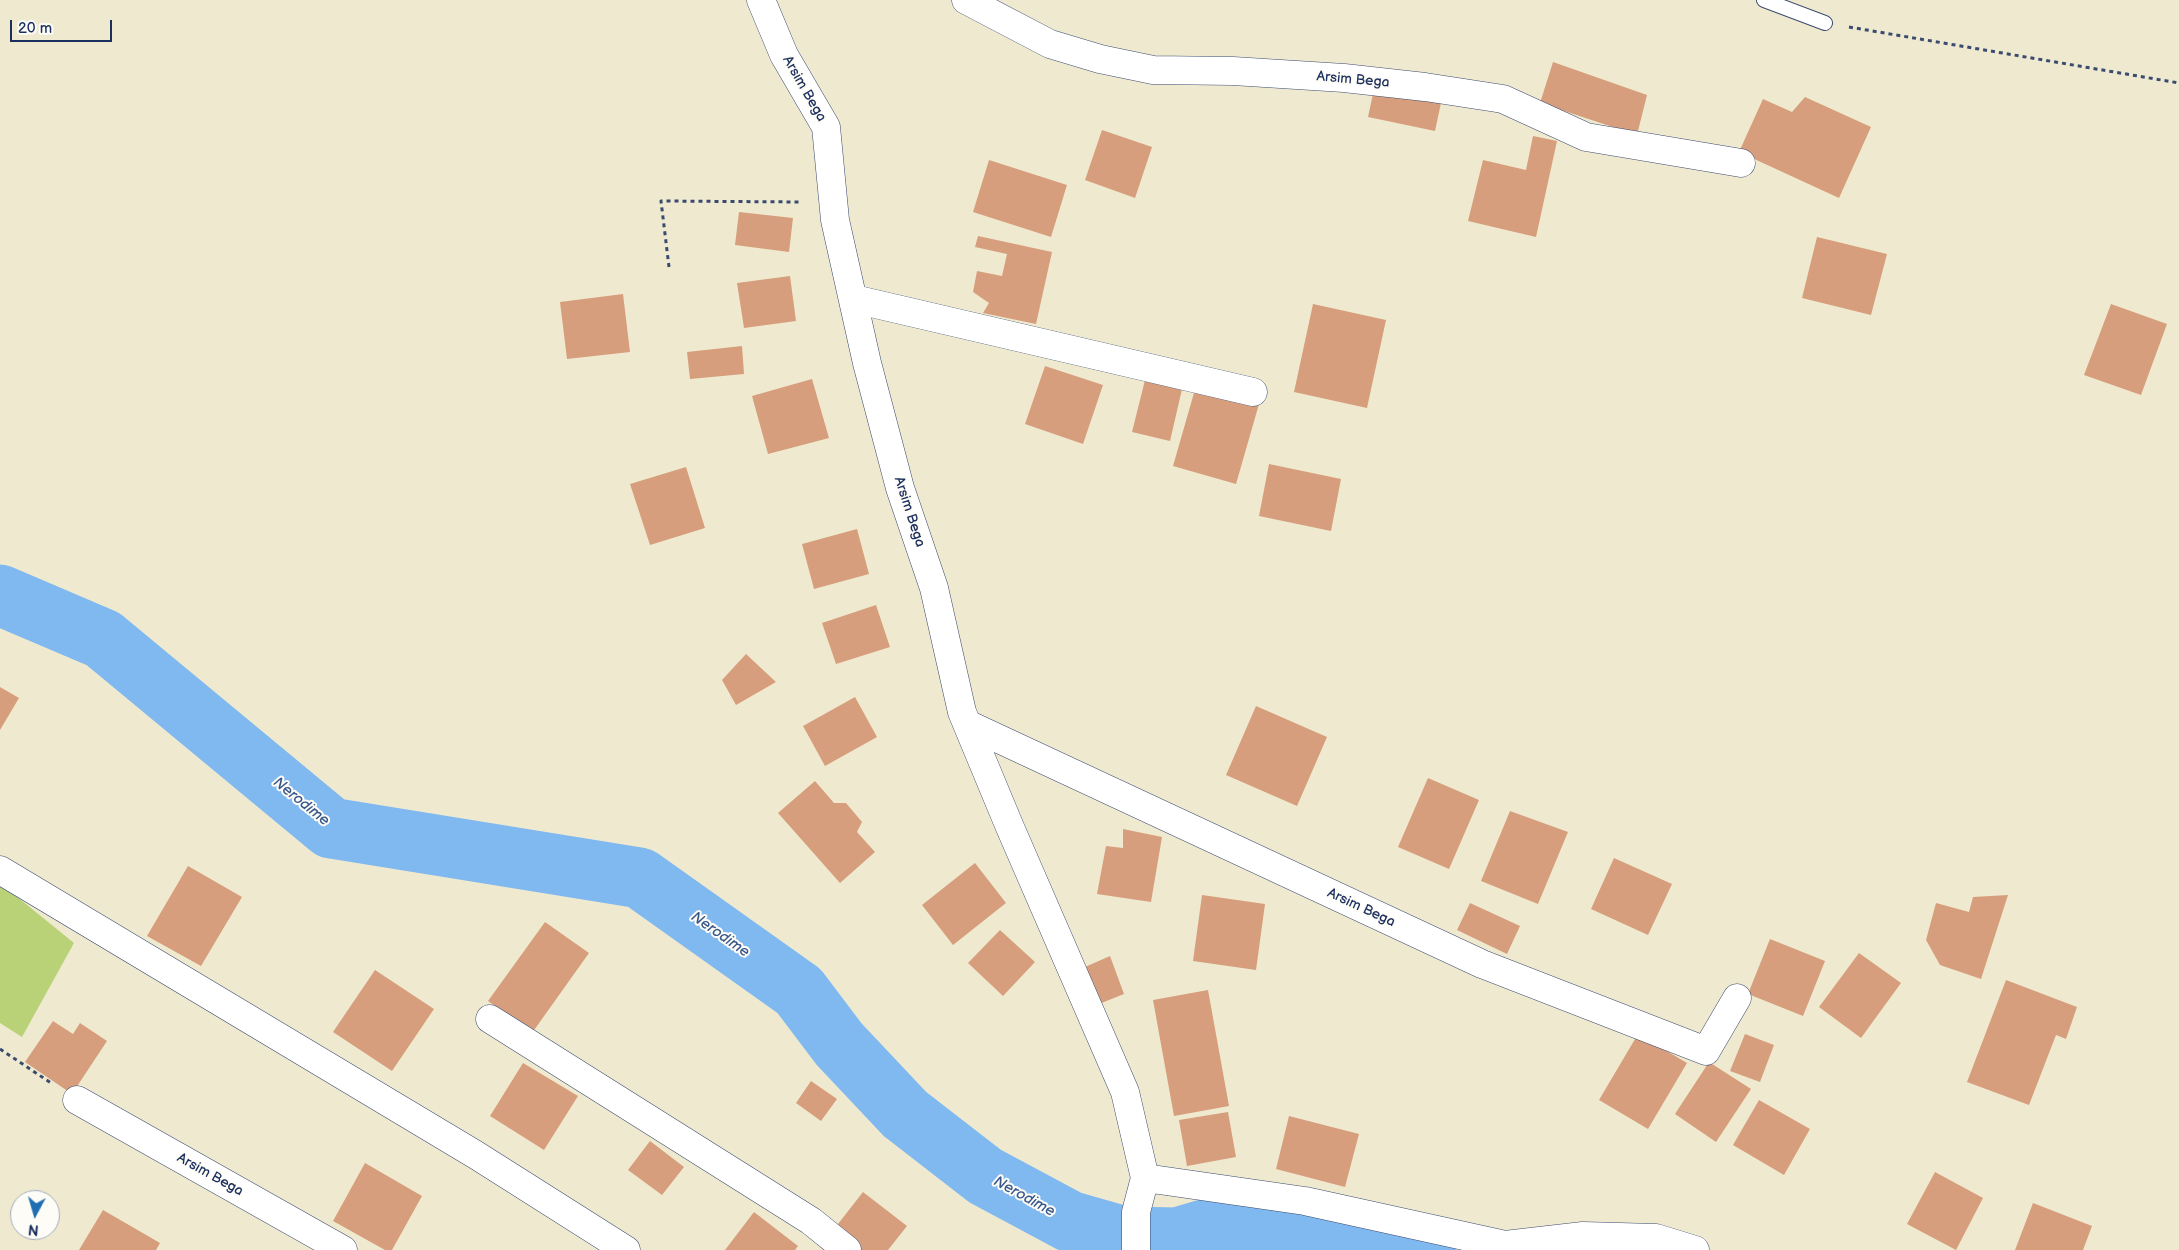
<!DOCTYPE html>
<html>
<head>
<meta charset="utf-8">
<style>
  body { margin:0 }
  #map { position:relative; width:2179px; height:1250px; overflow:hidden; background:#efeacf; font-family:"Balsamiq Sans",sans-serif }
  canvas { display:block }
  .north { position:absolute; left:10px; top:1190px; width:50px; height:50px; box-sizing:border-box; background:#fdfcf7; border:1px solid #a3aaba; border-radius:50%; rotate:186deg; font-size:14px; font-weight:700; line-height:20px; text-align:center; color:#1b2f5e }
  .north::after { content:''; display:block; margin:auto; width:18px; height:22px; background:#1f6fb2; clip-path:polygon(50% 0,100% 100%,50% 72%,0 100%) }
  .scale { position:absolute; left:10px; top:20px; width:102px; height:22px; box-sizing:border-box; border:2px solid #1b2f5e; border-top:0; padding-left:6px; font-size:15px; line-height:18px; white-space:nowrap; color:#1b2f5e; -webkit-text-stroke:4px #fdfcf7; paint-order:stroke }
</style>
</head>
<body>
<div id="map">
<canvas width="2179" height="1250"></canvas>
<div class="north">N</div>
<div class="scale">20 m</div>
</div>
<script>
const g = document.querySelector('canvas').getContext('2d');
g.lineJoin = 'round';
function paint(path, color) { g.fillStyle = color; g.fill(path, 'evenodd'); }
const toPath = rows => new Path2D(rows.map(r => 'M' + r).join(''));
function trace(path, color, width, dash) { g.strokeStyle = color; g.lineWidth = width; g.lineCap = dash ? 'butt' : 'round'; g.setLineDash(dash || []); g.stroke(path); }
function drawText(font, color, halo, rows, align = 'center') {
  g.font = font + ' "Balsamiq Sans",sans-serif'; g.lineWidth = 4; g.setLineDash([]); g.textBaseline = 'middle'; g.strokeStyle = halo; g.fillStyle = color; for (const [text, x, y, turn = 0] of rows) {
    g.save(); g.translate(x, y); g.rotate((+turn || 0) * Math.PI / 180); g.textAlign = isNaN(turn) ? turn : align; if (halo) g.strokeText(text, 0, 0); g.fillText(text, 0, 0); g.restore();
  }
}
paint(toPath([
  [0,883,74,943,22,1037,0,1023]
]), '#b9d277');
trace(toPath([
  [0,595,103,639,331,828,640,878,799,991,839,1044,905,1114,985,1176,1069,1221,1125,1237,1177,1238,1204,1230,1392,1240,1426,1250]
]), '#80b8f0', 61);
paint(toPath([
  [1553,62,1647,95,1637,135,1540,103],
  [1374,89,1441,103,1435,131,1368,117],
  [1805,97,1871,127,1839,198,1739,152,1763,99,1792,112],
  [1102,130,1152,147,1135,198,1085,180],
  [1533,136,1557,141,1536,237,1468,221,1483,160,1526,170],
  [989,160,1067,185,1051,237,973,212],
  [739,212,793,218,789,252,735,245],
  [978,236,1052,252,1036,324,983,313,989,303,973,292,977,271,1002,276,1007,254,975,247],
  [1817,237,1887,254,1871,315,1802,298],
  [790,276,796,321,744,328,737,283],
  [623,294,630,352,567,359,560,302],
  [1313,304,1386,320,1367,408,1294,392],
  [2111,304,2167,324,2141,395,2084,375],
  [742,346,744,374,690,379,687,352],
  [1045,366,1103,385,1083,444,1025,424],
  [1146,376,1183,385,1170,441,1132,432],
  [812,379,829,438,768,454,752,396],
  [1198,379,1261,397,1236,484,1173,466],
  [1269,464,1341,479,1331,531,1259,516],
  [686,467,705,528,650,545,630,484],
  [857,529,869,574,814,589,802,544],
  [876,605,890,647,836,664,822,623],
  [746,654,776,682,736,705,722,680],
  [0,687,19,698,0,730],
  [855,697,877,737,825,766,803,726],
  [1256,706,1327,737,1297,806,1226,775],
  [1428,778,1479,800,1449,869,1398,847],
  [815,781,834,803,846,803,862,822,857,832,875,852,840,883,778,813],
  [1510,811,1568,832,1538,904,1481,881],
  [1123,829,1162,837,1151,902,1097,894,1106,846,1123,848],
  [1614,858,1672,884,1648,935,1591,909],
  [975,863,1006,903,953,945,922,905],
  [188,866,242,897,201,966,147,936],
  [1202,895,1265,904,1256,970,1193,961],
  [2008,895,1981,979,1940,965,1926,940,1936,903,1969,912,1973,897],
  [1470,903,1520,926,1507,954,1457,930],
  [545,922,589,953,532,1033,488,1001],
  [1000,930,1035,962,1003,996,968,963],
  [1770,939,1825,961,1803,1016,1748,994],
  [1859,953,1901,983,1861,1038,1819,1007],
  [1110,956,1124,994,1099,1004,1085,967],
  [375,970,434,1009,392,1071,333,1032],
  [2006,980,2077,1007,2066,1039,2056,1035,2029,1105,1967,1082],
  [1208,990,1229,1106,1174,1116,1153,1000],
  [53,1021,73,1034,80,1023,107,1041,72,1094,25,1062],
  [1638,1034,1687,1063,1648,1129,1599,1100],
  [1745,1034,1774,1045,1760,1082,1730,1071],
  [1709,1062,1751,1089,1716,1142,1675,1114],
  [523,1063,578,1096,544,1150,490,1116],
  [811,1081,837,1099,821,1121,796,1103],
  [1759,1100,1810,1129,1784,1175,1733,1145],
  [1228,1112,1236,1157,1187,1166,1179,1120],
  [1289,1116,1359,1134,1345,1187,1276,1169],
  [650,1141,684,1167,662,1195,628,1170],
  [365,1163,422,1196,392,1250,385,1250,333,1221],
  [1935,1172,1983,1198,1956,1250,1907,1224],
  [863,1192,907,1226,888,1250,824,1250,820,1247],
  [2033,1203,2092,1226,2083,1250,2015,1250],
  [103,1210,160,1243,156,1250,79,1250],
  [754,1212,798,1246,795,1250,725,1250]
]), '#d69e7c');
const lane = toPath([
  [1764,0,1825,23]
]);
const street = toPath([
  [761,0,784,55,826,127,835,220,867,363,900,488,934,588,962,712,1009,825,1125,1092,1145,1178,1136,1212,1136,1250],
  [966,0,1050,44,1100,59,1153,70,1233,71,1344,78,1425,87,1503,99,1586,137,1741,163],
  [854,299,1253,392],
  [967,724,1482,964,1706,1051,1737,998],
  [0,870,476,1155,626,1250],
  [490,1019,811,1221,847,1250],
  [77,1100,343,1250],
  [1145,1178,1305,1201,1505,1245,1583,1236,1656,1238,1695,1250]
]);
trace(lane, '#3b4b6f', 16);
trace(street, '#3b4b6f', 29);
trace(toPath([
  [1849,27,2179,83],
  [669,267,661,201,802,202],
  [0,1049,51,1083]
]), '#3b4b6f', 3, [4, 4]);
trace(lane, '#fff', 14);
trace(street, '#fff', 28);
drawText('14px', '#1b2f5e', '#fdfcf7', [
  ["Arsim Bega",1353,80,5],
  ["Arsim Bega",804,89,60],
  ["Arsim Bega",909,512,72],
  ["Arsim Bega",1361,908,25],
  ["Arsim Bega",210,1175,29]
]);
drawText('italic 15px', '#39588a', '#fdfcf7', [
  ["Nerodime",301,802,39],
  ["Nerodime",720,935,35],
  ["Nerodime",1024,1197,29]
]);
</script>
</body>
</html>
